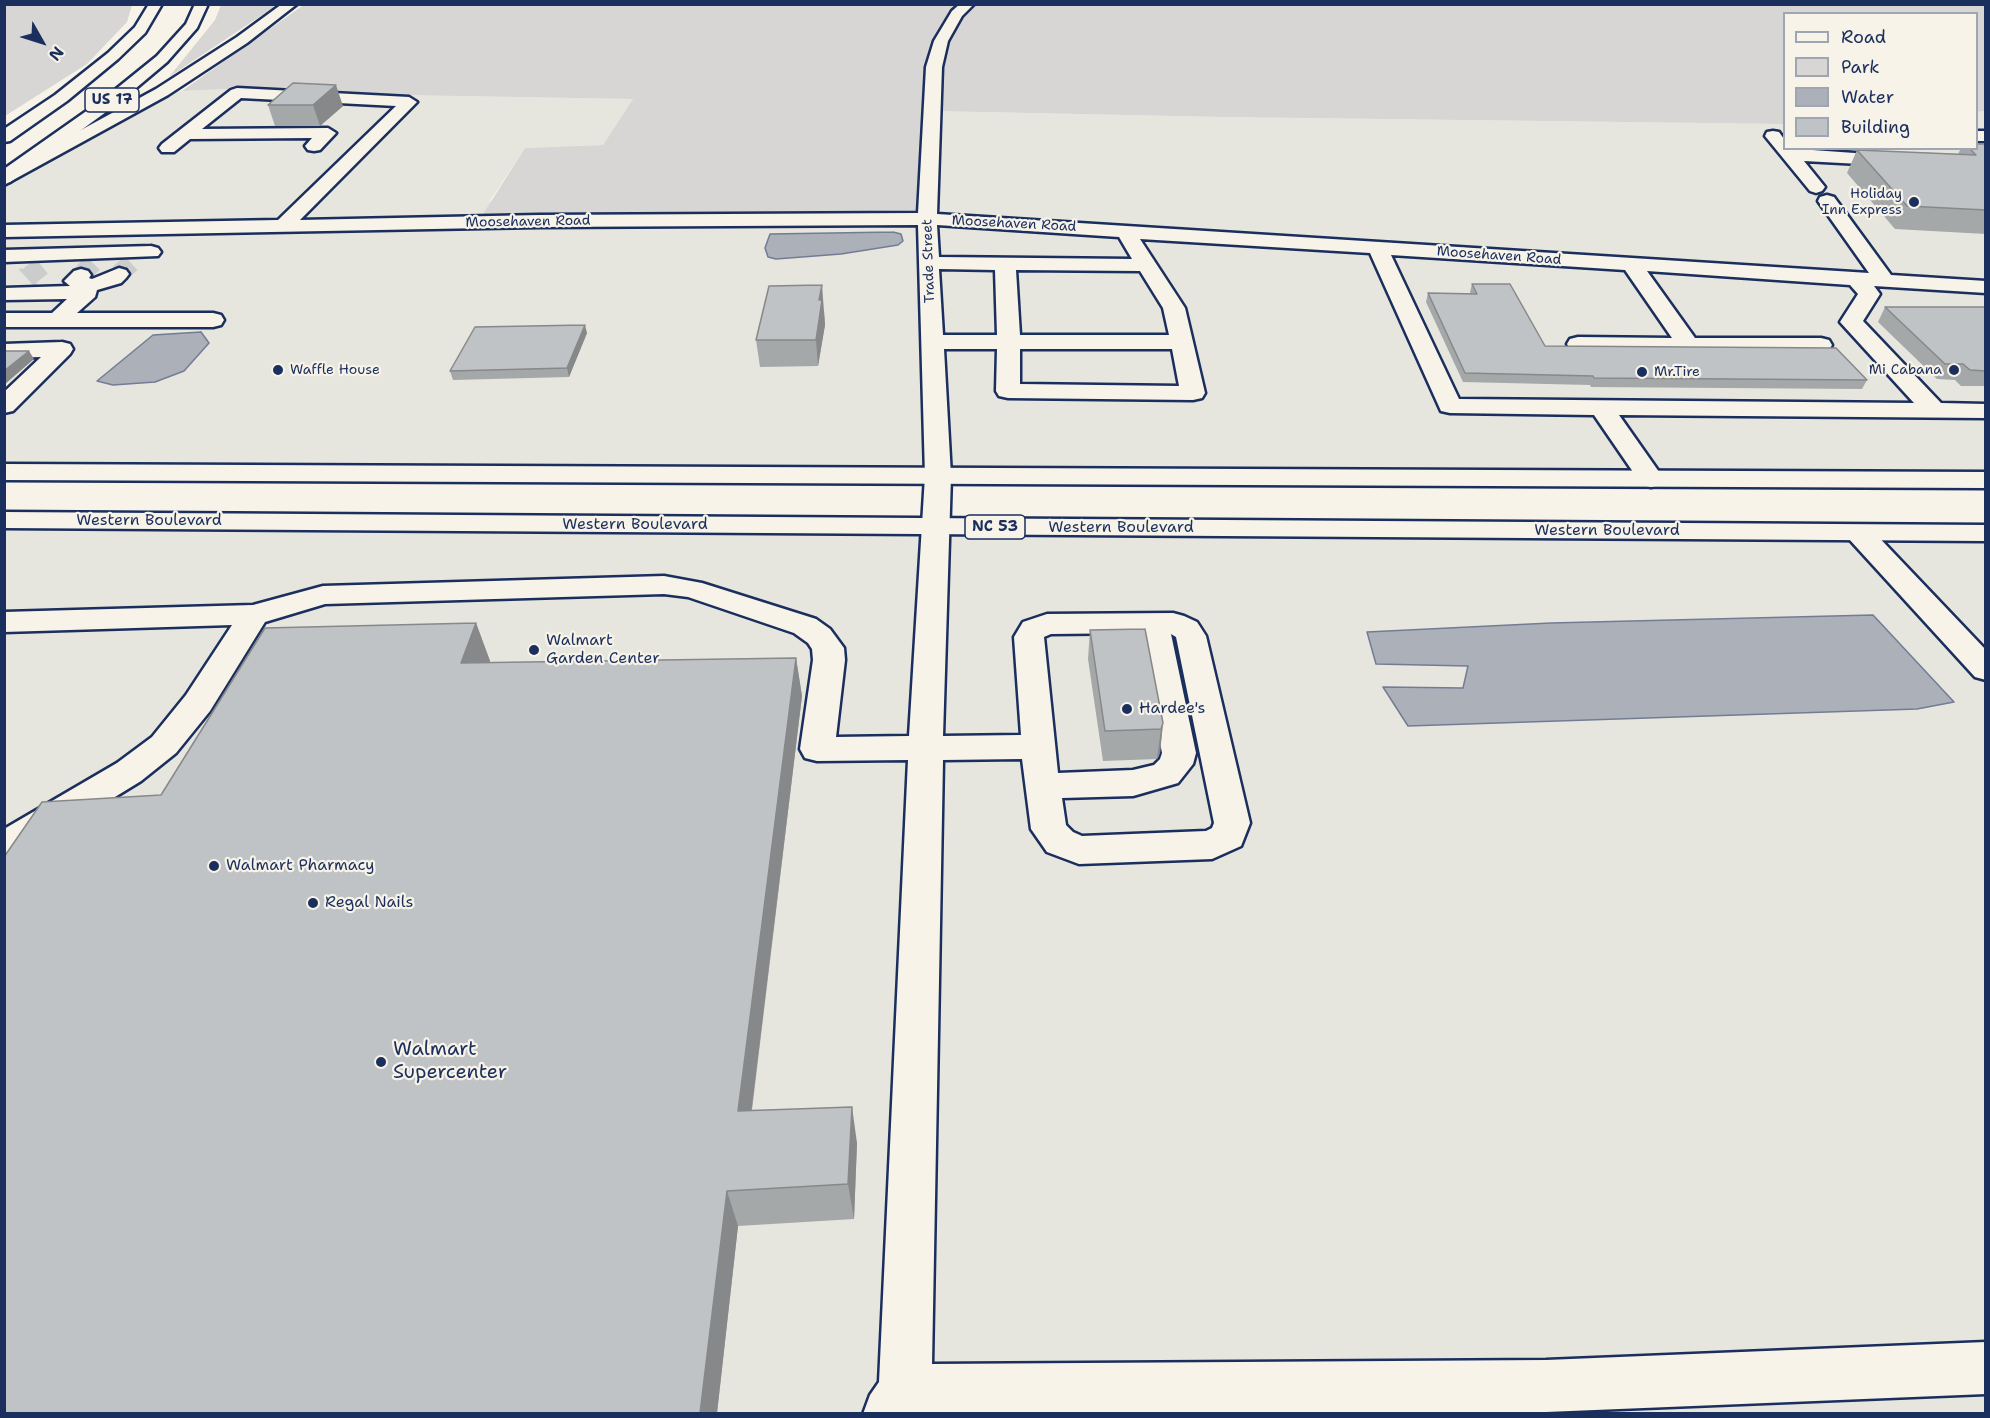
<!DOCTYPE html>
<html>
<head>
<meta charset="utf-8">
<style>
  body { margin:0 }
  #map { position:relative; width:1990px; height:1418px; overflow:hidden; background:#f7f3e8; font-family:"Shantell Sans",sans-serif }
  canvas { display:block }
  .frame { position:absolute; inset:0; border:6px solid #1b2f5e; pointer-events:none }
  .legend { position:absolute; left:1783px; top:12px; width:195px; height:138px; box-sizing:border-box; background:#f7f3e8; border:2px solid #9fa5b1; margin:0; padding:8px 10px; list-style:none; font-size:18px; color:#1b2f5e }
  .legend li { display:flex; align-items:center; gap:12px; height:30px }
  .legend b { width:30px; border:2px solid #9fa5b1 }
  .north { position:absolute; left:12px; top:12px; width:60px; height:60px; -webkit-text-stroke:4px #f7f3e8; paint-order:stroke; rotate:129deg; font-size:16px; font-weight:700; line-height:24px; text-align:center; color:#1b2f5e }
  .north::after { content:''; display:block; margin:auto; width:21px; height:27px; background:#1b2f5e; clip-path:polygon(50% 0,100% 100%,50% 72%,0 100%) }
</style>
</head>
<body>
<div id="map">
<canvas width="1990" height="1418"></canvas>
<div class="frame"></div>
<ul class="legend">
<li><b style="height:8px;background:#f7f3e8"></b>Road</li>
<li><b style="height:16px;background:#d7d6d4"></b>Park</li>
<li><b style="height:16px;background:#acb0b9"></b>Water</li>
<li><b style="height:16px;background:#c0c3c5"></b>Building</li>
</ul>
<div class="north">N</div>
</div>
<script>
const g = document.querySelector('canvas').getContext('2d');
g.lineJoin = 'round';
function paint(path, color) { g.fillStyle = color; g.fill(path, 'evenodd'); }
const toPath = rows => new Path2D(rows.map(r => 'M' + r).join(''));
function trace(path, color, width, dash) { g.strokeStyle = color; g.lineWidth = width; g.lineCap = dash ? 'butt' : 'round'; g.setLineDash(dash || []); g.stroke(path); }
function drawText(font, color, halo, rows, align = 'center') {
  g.font = font + ' "Shantell Sans",sans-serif'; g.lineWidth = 4.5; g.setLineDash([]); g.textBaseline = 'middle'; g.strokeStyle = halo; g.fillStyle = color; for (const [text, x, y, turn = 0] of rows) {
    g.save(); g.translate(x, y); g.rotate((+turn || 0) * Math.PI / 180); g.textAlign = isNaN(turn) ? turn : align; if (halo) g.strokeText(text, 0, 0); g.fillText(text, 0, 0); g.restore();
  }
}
paint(toPath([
  [246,88,282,93,633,99,603,145,525,148,489,202,932,111,1224,117,1784,124,1784,148,1976,148,1977,112,1985,111,1985,480,5,472,4,180,162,92],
  [4,519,1985,533,1985,1413,5,1413]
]), '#e6e5de');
paint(toPath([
  [5,4,132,4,132,5,127,22,87,64,5,116],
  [305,4,1986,5,1985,111,1977,112,1976,14,1784,14,1784,124,1224,117,932,111,927,219,478,222,525,148,603,145,633,99,282,93,246,88,182,91],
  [221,5,277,5,169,77,215,20]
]), '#d7d6d4');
const water = toPath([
  [893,232,901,234,903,241,898,245,841,254,776,259,768,257,765,248,770,234,893,232],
  [201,332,209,343,184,371,155,382,113,385,97,381,153,335,201,332],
  [1873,615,1954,702,1917,709,1408,726,1383,687,1463,688,1468,666,1376,664,1367,632,1551,623,1873,615]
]);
paint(water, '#acb0b9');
trace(water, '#727c95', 1.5);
trace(toPath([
  [119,274,131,263],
  [81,275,93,263],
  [27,278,48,261]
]), '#cbcccc', 19, [19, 9]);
trace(toPath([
  [27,278,29,276]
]), '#cbcccc', 23, [23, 12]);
const minor = toPath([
  [960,4,974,4,962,16,948,41,942,67,937,214,1869,273,1818,201,1820,197,1827,195,1834,197,1891,275,1986,281,1986,293,1874,286,1880,294,1863,321,1941,403,1986,404,1986,418,1619,415,1664,479,1660,485,1651,487,1642,485,1594,415,1450,413,1441,411,1370,253,1140,239,1185,308,1205,393,1202,398,1193,400,1008,398,999,396,996,391,997,349,944,349,951,476,943,736,1021,735,1014,637,1023,622,1047,614,1173,613,1184,616,1197,622,1206,636,1250,823,1241,846,1212,859,1079,864,1047,852,1031,829,1022,759,943,760,932,1364,1546,1360,1986,1342,1986,1394,1546,1412,863,1414,870,1395,879,1382,908,760,817,761,805,758,800,749,813,660,812,649,808,643,794,633,688,597,664,594,325,604,265,622,210,711,176,753,141,781,22,854,17,860,4,864,4,829,117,763,152,737,186,695,232,625,4,632,4,612,253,605,323,586,664,576,702,583,816,619,830,629,844,648,845,660,836,737,909,736,925,476,918,225,539,227,4,237,4,225,278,220,396,106,241,98,202,129,328,128,336,133,320,150,314,151,308,150,305,146,312,138,190,139,174,152,162,152,159,148,162,144,231,90,237,88,409,97,417,102,300,220,539,215,918,213,926,67,934,41,952,11,960,4],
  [937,225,1119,237,1132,259,939,257,937,225],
  [1391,255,1625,270,1672,338,1578,337,1570,339,1567,344,1570,349,1578,351,1821,352,1829,350,1832,345,1829,340,1821,338,1695,338,1647,271,1850,285,1858,294,1840,322,1914,403,1459,399,1391,255],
  [939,269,995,270,997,335,943,335,939,269],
  [1016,270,1140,271,1163,308,1169,335,1020,335,1016,270],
  [1020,349,1172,349,1179,386,1020,384,1020,349],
  [1140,633,1162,753,1160,759,1154,765,1133,770,1058,773,1044,637,1051,634,1140,633],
  [1171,634,1176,637,1214,823,1212,828,1206,831,1082,836,1073,832,1066,825,1062,798,1133,796,1178,783,1193,764,1196,753,1171,634],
  [1773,131,1779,132,1784,139,1784,148,1897,156,1903,157,1906,161,1903,165,1897,166,1804,161,1825,187,1822,191,1816,193,1810,191,1765,136,1767,132,1773,131],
  [1976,131,1986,131,1986,141,1976,141,1976,131],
  [151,246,158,248,161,252,158,256,4,262,4,250,151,246],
  [119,268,126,270,129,274,126,278,121,283,97,290,95,297,77,313,213,313,221,315,224,320,221,325,213,327,4,327,4,313,52,313,67,299,4,300,4,288,70,286,64,281,74,271,81,269,88,271,91,275,89,278,92,279,119,268],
  [62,342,70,344,73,349,70,354,13,411,4,413,4,392,41,357,4,358,4,344,62,342],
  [1859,525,1869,527,1986,650,1986,680,1975,677,1849,539,1845,533,1849,527,1859,525]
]);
const major = toPath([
  [282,4,297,4,247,43,168,95,4,185,4,172,156,89,237,37,282,4],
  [4,464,1986,472,1986,488,4,480,4,464],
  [4,512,1986,525,1986,541,4,528,4,512]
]);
const highway = toPath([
  [149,4,162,4,145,33,118,59,67,101,10,141,4,142,4,129,55,95,108,53,135,27,149,4],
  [195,4,208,4,197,28,167,62,117,104,10,182,4,183,4,169,105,98,157,56,186,24,195,4]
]);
trace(minor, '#1b2f5e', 5);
trace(major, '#1b2f5e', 5);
trace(highway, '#1b2f5e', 5);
paint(minor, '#f7f3e8');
paint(major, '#f7f3e8');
paint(highway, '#f7f3e8');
paint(toPath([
  [293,83,343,106,320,126,275,126,268,105],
  [1986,144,1986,234,1895,229,1847,173,1857,150,1958,154,1961,148,1977,148],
  [1472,284,1545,346,1867,380,1862,389,1591,387,1590,385,1463,382,1426,302,1428,293,1471,294,1470,292],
  [1885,307,1986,307,1986,386,1961,386,1955,380,1937,379,1878,322],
  [824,310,825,325,818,366,760,367,756,340],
  [587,333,569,377,453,380,450,371],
  [476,623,490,661,489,663,796,658,802,696,752,1110,857,1143,854,1219,738,1226,717,1413,4,1413,161,795],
  [1090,630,1163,723,1160,753,1157,759,1103,761,1088,659]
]), '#a5a8a9');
paint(toPath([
  [336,85,343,106,320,126,313,105],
  [822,285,825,325,818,366,816,340,819,300],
  [585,325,587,333,569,377,567,368],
  [29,351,34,359,4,385,4,371],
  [476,623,490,661,476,701,461,663],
  [796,658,802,696,747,1147,738,1111],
  [1163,723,1160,753,1157,759,1161,729],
  [852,1107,857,1143,854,1219,848,1184],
  [727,1191,738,1226,717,1413,700,1413]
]), '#86888a');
const building = toPath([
  [293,83,336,85,313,105,268,105,293,83],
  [1977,144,1986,144,1986,210,1907,206,1857,150,1976,155,1969,148,1977,148,1977,144],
  [1472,284,1510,284,1545,346,1836,348,1867,380,1594,378,1593,376,1465,373,1428,293,1477,294,1472,284],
  [822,285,819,300,822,300,816,340,756,340,769,286,822,285],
  [1885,307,1986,307,1986,371,1970,370,1963,364,1945,364,1885,307],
  [585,325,567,368,450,371,475,327,585,325],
  [4,351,29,351,4,371,4,351],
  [476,623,461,663,796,658,738,1111,852,1107,848,1184,727,1191,700,1413,4,1413,4,857,42,802,161,795,265,628,476,623],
  [1145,629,1163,723,1161,729,1105,731,1090,630,1145,629]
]);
paint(building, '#c0c3c5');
trace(building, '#86888a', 1.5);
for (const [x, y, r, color] of [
  [1914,202,6,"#1b2f5e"],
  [278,370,6,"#1b2f5e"],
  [1954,370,6,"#1b2f5e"],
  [1642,372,6,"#1b2f5e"],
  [534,650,6,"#1b2f5e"],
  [1127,709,6,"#1b2f5e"],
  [214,866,6,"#1b2f5e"],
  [313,903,6,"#1b2f5e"],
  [381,1062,6,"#1b2f5e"]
]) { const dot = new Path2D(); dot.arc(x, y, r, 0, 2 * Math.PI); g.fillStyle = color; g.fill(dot); trace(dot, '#f7f3e8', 2); }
drawText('14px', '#1b2f5e', '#f7f3e8', [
  ["Holiday",1902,194],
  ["Inn Express",1902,210],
  ["Waffle House",290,370,"left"],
  ["Mi Cabana",1942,370],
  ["Mr.Tire",1654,372,"left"]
], 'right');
drawText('14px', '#1b2f5e', '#f7f3e8', [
  ["Moosehaven Road",528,222,-1],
  ["Moosehaven Road",1014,224,3],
  ["Moosehaven Road",1499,256,4],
  ["Trade Street",929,261,-92]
]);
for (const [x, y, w] of [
  [112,100,54],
  [995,527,60]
]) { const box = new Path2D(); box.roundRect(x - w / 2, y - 12, w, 24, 4.5); g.fillStyle = '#f7f3e8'; g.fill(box); trace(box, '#1b2f5e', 1.5); }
drawText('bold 15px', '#1b2f5e', null, [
  ["US 17",112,100],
  ["NC 53",995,527]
]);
drawText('16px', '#1b2f5e', '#f7f3e8', [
  ["Western Boulevard",149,521],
  ["Western Boulevard",635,525],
  ["Western Boulevard",1121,528],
  ["Western Boulevard",1607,531]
]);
drawText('16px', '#1b2f5e', '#f7f3e8', [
  ["Walmart",546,641],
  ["Garden Center",546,659],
  ["Hardee's",1139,709],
  ["Walmart Pharmacy",226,866],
  ["Regal Nails",325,903]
], 'left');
drawText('20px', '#1b2f5e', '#f7f3e8', [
  ["Walmart",393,1050],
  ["Supercenter",393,1073]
], 'left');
</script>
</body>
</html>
